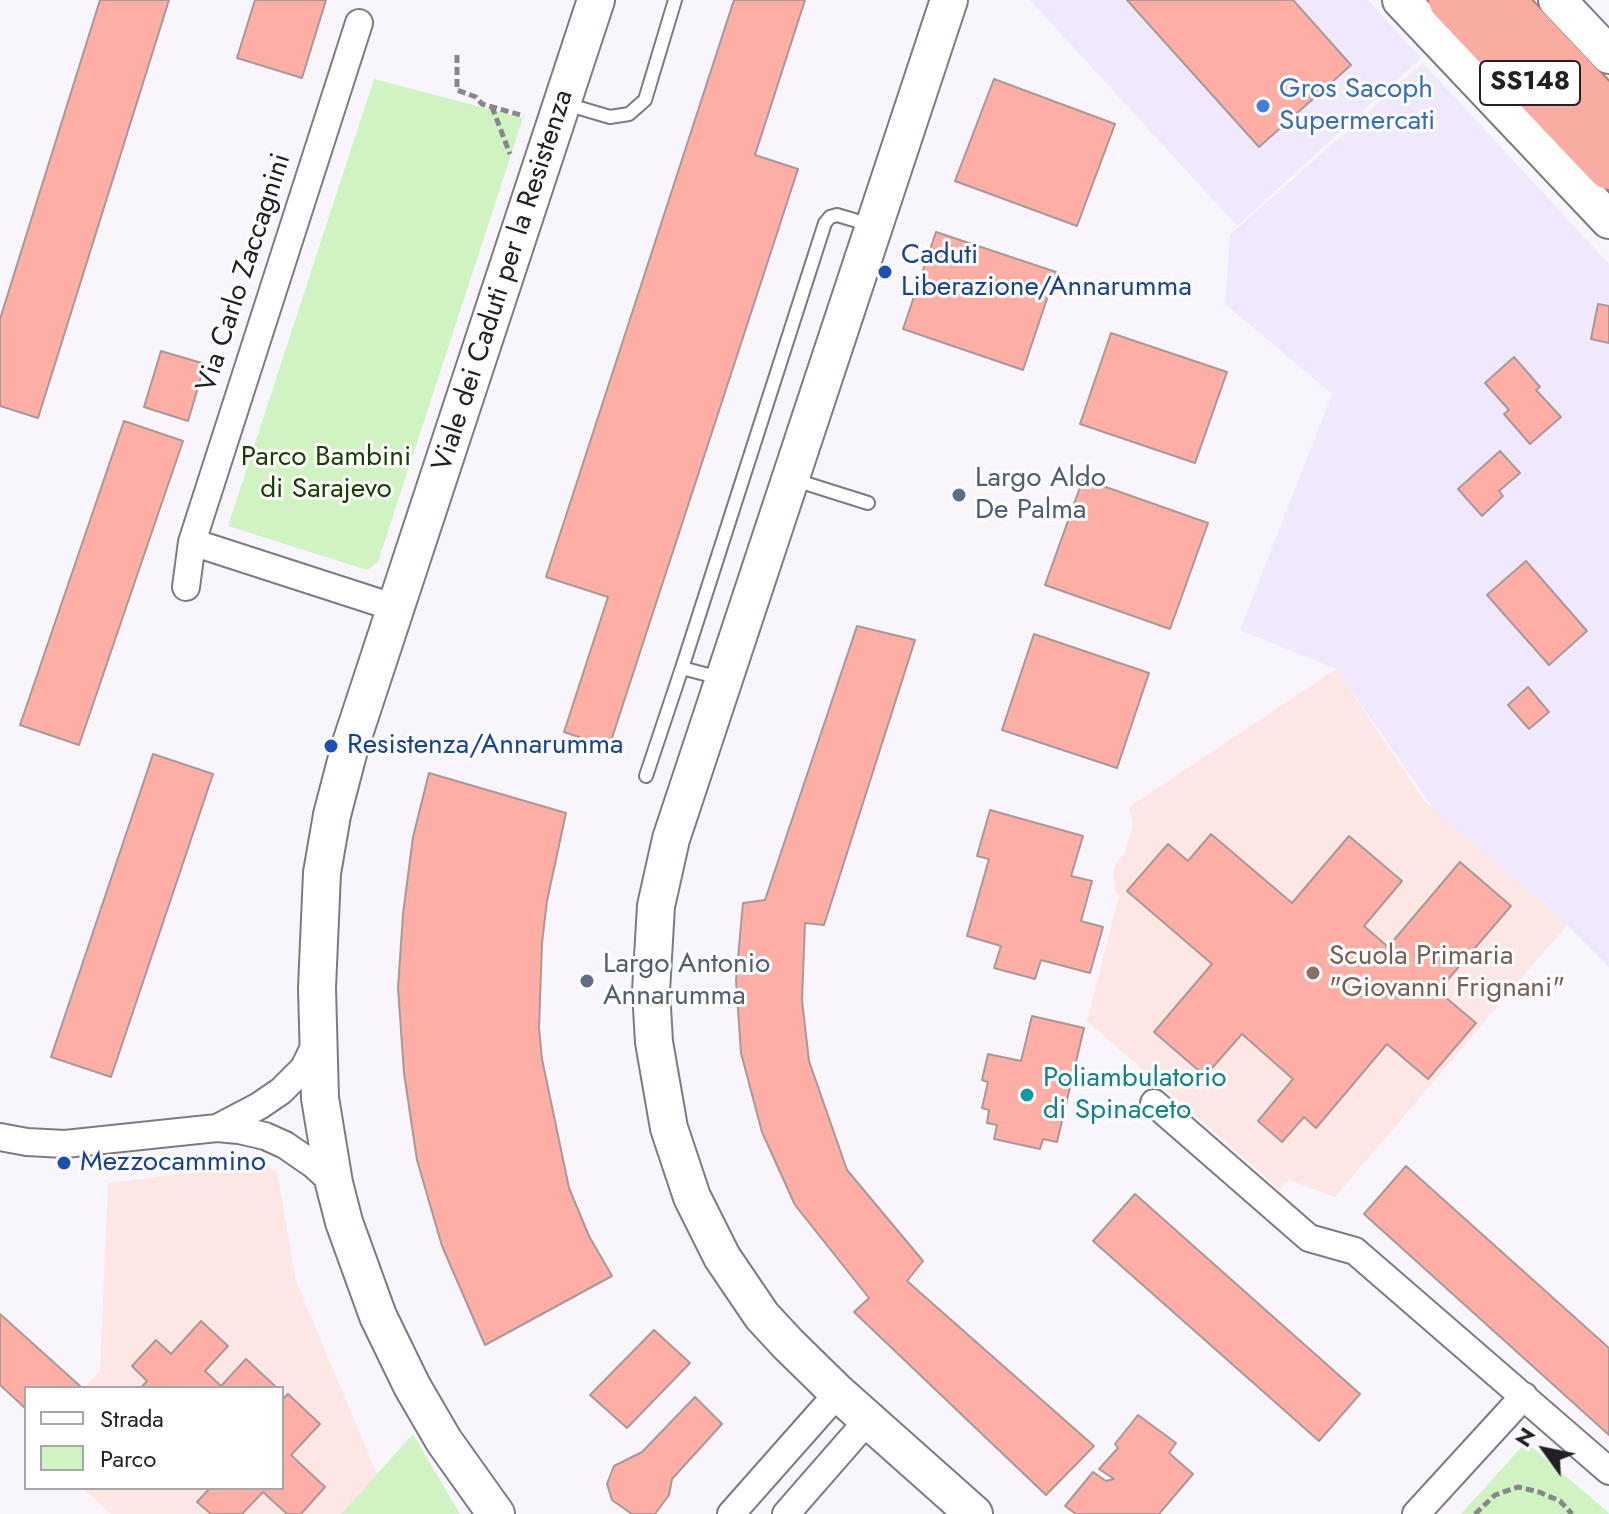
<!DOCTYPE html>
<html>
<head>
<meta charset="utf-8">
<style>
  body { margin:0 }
  #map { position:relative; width:1609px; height:1514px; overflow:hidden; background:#f8f5fd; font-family:Jost,sans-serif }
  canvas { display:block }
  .legend { position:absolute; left:24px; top:1386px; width:260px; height:104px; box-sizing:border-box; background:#fff; border:2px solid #a7a6a8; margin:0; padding:10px 14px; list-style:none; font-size:24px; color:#222025 }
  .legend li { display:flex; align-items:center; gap:16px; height:40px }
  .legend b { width:40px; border:2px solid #a7a6a8 }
  .north { position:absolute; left:1505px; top:1410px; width:80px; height:80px; -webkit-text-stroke:6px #fff; paint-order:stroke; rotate:303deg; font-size:22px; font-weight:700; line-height:32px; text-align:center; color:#222025 }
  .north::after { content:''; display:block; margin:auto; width:28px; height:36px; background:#222025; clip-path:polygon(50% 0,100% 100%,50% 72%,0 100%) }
</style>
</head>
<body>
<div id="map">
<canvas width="1609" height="1514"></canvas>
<ul class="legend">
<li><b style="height:10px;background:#fff"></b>Strada</li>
<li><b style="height:22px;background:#d0f3c2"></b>Parco</li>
</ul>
<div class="north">N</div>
</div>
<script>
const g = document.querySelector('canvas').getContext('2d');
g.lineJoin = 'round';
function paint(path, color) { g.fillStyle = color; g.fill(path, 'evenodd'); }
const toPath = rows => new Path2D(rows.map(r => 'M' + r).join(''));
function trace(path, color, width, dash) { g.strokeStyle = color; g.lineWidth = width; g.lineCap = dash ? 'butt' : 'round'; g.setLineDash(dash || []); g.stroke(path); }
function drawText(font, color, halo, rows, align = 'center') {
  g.font = font + ' Jost,sans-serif'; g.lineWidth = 6; g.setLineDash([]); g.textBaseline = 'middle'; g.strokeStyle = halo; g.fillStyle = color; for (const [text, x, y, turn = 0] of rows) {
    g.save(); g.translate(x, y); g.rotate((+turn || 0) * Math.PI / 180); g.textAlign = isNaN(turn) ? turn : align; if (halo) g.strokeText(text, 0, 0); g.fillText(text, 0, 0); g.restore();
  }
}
paint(toPath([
  [1030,0,1368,0,1421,58,1237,226],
  [1423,63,1609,264,1609,967,1567,925,1438,815,1336,669,1240,630,1332,394,1225,304,1230,235]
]), '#f0e9fd');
paint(toPath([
  [1336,669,1425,802,1567,925,1335,1197,1289,1180,1280,1190,1087,1021,1119,896,1115,890,1113,873,1116,863,1125,852,1133,824,1129,807],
  [262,1164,277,1171,296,1281,377,1474,341,1514,111,1514,83,1488,282,1488,282,1388,84,1388,100,1370,108,1183]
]), '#fde7e4');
paint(toPath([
  [374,79,523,118,378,562,367,570,228,526],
  [413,1434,460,1514,341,1514],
  [1526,1442,1609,1513,1609,1514,1461,1514]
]), '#d0f3c2');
const building = toPath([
  [100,0,169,0,38,418,0,406,0,319,100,0],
  [255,0,326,0,302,78,237,58,255,0],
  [734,0,805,0,755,155,798,169,609,747,564,732,608,597,546,577,734,0],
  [1127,0,1293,0,1351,65,1259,147,1127,0],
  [994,79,1115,124,1077,226,955,181,994,79],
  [936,232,1056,272,1023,370,903,329,936,232],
  [1598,304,1609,306,1609,343,1591,339,1598,304],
  [1111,333,1227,372,1195,463,1080,424,1111,333],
  [161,351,205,364,188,421,144,407,161,351],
  [1514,357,1540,387,1536,390,1561,417,1530,444,1504,414,1509,410,1485,383,1514,357],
  [124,421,183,441,79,745,20,725,124,421],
  [1500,451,1520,473,1499,491,1503,496,1482,516,1458,489,1500,451],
  [1083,479,1208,523,1170,629,1045,585,1083,479],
  [1526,561,1587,631,1549,665,1487,595,1526,561],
  [857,626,915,640,824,925,805,923,802,1000,809,1061,847,1170,923,1261,907,1281,1094,1446,1046,1495,854,1312,869,1298,795,1205,762,1132,741,1053,736,980,743,903,765,900,857,626],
  [1034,634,1149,673,1117,768,1002,730,1034,634],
  [1528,687,1549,712,1529,729,1508,705,1528,687],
  [153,754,213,774,111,1077,51,1057,153,754],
  [429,773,566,813,547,901,542,943,539,1028,542,1059,569,1188,589,1236,612,1276,485,1345,442,1246,417,1160,404,1073,398,988,403,914,413,837,429,773],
  [990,810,1083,836,1071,876,1092,881,1081,921,1103,927,1090,973,1041,960,1035,979,994,968,1001,946,967,936,989,859,977,856,990,810],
  [1211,834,1292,903,1349,836,1402,881,1364,926,1388,947,1460,862,1511,906,1438,991,1476,1023,1428,1079,1387,1044,1316,1128,1304,1117,1282,1142,1258,1121,1293,1079,1242,1034,1205,1076,1154,1032,1212,964,1127,891,1168,844,1188,861,1211,834],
  [1032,1016,1084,1028,1057,1142,1043,1139,1040,1149,994,1139,997,1125,987,1123,989,1110,982,1108,988,1082,982,1080,988,1054,1021,1061,1032,1016],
  [1406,1166,1609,1348,1609,1435,1364,1214,1406,1166],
  [1135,1194,1360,1394,1319,1441,1093,1241,1135,1194],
  [0,1314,80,1386,79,1388,26,1388,26,1409,0,1385,0,1314],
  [201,1321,228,1346,205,1371,221,1386,246,1359,276,1387,141,1388,147,1381,132,1366,156,1340,171,1354,201,1321],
  [654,1330,690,1363,627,1428,590,1395,654,1330],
  [288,1394,320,1424,291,1455,325,1487,301,1514,287,1514,263,1492,242,1514,211,1514,197,1502,210,1488,282,1488,282,1400,288,1394],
  [695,1397,722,1424,672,1479,669,1495,655,1514,632,1514,612,1500,607,1484,614,1466,642,1452,695,1397],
  [1138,1415,1176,1443,1169,1453,1193,1474,1159,1514,1076,1514,1065,1506,1093,1472,1106,1481,1114,1479,1099,1469,1118,1448,1115,1444,1138,1415]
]);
paint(building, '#ffaea6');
trace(building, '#a89997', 2);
const lane = toPath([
  [566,104,610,117,629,114,645,100,675,0],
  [795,480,868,503],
  [720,678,682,668,825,223,830,217,837,215,871,225],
  [646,776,682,668]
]);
const street = toPath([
  [192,542,396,608],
  [186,587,192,542,359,23],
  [1154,1103,1309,1238,1355,1251,1609,1471],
  [217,1128,259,1106,281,1091,304,1068,317,1041],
  [0,1137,27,1142,65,1144,217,1128,239,1130,265,1136,285,1145,314,1165,334,1183],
  [731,1514,838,1393],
  [786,1514,868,1420],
  [1416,1514,1524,1396]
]);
const secondary = toPath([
  [949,0,671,839,656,906,651,991,654,1042,669,1128,692,1197,722,1257,762,1316,788,1344,838,1393,974,1514],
  [1401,0,1609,220],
  [1557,0,1609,55],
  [496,1514,444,1441,412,1386,378,1316,344,1222,334,1183,320,1098,317,988,322,873,332,815,350,746,596,0]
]);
const highway = toPath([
  [1451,0,1609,167],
  [1501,0,1609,114]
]);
trace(lane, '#7e7a85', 16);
trace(street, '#7e7a85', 30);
trace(secondary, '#7e7a85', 40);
trace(highway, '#ae7c76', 48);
trace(toPath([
  [457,55,457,90,476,97,482,104,524,116],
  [492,107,510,154],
  [1475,1514,1495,1495,1518,1487,1539,1492,1560,1501,1572,1514]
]), '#88868c', 5, [8, 4]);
trace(lane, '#fff', 12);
trace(street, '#fff', 26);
trace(secondary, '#fff', 36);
trace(highway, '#f9ada1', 44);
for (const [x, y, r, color] of [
  [1263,106,8,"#3f7fe0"],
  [885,272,8,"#1a4fb4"],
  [959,495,8,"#5c6f8a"],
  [331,746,8,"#1a4fb4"],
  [1313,973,8,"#8d6e63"],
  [587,981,8,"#5c6f8a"],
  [1027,1095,8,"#0f9aa8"],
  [64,1163,8,"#1a4fb4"]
]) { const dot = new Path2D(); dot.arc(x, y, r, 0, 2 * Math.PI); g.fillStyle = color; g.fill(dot); trace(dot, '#fff', 3); }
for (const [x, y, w] of [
  [1530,83,100]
]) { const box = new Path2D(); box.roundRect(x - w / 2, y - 22, w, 44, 6); g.fillStyle = '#fff'; g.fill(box); trace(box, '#222025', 2); }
drawText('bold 26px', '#222025', null, [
  ["SS148",1530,83]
]);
drawText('28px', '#366cbe', '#fff', [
  ["Gros Sacoph",1279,90],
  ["Supermercati",1279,122]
], 'left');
drawText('28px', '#164399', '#fff', [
  ["Caduti",901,256],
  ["Liberazione/Annarumma",901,288],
  ["Resistenza/Annarumma",347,746],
  ["Mezzocammino",80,1163]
], 'left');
drawText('28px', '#222025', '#fff', [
  ["Via Carlo Zaccagnini",245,273,-72],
  ["Viale dei Caduti per la Resistenza",504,281,-72]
]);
drawText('28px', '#163f00', '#fff', [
  ["Parco Bambini",326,458],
  ["di Sarajevo",326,490]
]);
drawText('28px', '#4e5e75', '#fff', [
  ["Largo Aldo",975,479],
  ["De Palma",975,511],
  ["Largo Antonio",603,965],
  ["Annarumma",603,997]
], 'left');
drawText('28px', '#785e54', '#fff', [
  ["Scuola Primaria",1329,957],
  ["\"Giovanni Frignani\"",1329,989]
], 'left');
drawText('28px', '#0d838f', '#fff', [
  ["Poliambulatorio",1043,1079],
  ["di Spinaceto",1043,1111]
], 'left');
</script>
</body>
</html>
